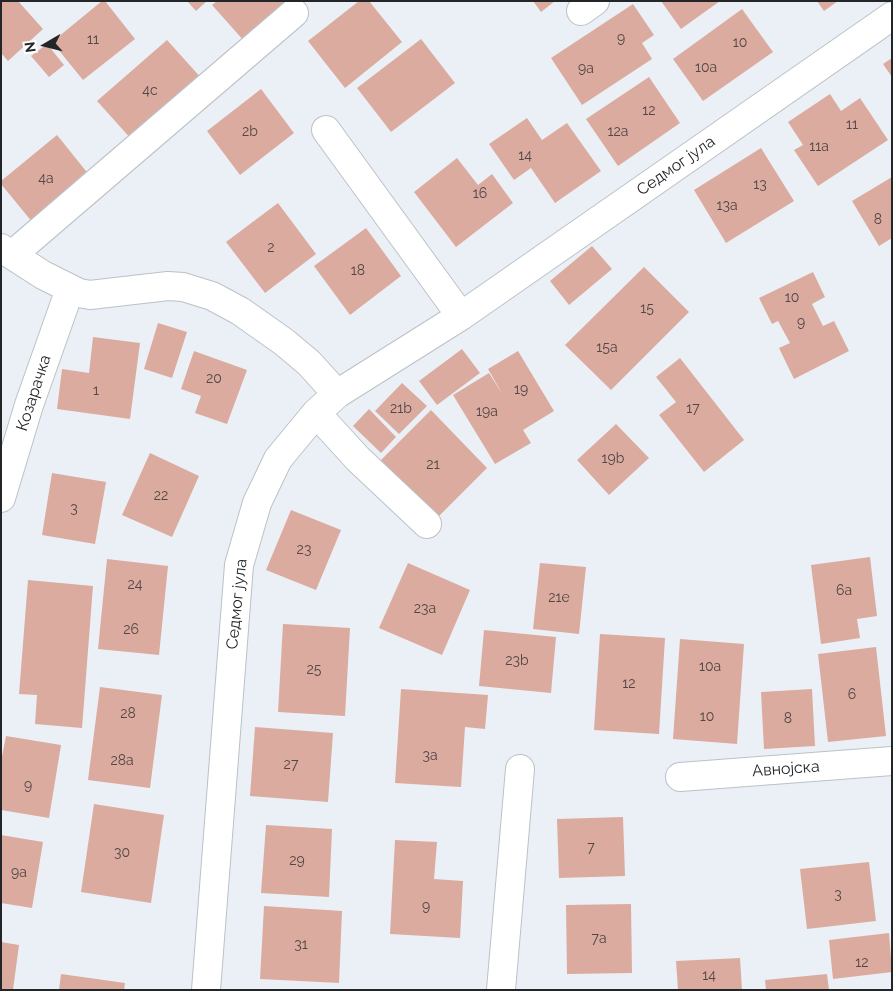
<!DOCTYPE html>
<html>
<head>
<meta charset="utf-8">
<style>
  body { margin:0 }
  #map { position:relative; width:893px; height:991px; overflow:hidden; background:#eaf0f6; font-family:Raleway,sans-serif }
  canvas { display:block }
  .frame { position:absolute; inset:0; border:2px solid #232628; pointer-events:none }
  .north { position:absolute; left:20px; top:20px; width:50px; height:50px; -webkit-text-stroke:4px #fff; paint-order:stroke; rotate:262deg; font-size:14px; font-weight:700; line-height:20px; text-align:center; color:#232628 }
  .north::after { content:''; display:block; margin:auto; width:18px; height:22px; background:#232628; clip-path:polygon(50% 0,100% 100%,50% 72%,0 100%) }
</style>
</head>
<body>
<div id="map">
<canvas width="893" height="991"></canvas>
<div class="frame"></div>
<div class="north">N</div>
</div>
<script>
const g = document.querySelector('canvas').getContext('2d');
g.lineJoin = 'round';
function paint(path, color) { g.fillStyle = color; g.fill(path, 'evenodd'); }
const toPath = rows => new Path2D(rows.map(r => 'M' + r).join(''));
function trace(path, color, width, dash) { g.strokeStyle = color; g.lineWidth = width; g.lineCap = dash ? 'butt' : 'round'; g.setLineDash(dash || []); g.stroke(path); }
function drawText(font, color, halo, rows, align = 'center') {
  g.font = font + ' Raleway,sans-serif'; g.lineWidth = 4; g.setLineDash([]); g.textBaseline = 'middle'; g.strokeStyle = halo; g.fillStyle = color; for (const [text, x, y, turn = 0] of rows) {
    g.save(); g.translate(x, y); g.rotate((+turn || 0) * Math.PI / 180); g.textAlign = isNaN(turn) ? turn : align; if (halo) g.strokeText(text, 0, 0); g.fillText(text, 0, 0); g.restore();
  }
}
paint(toPath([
  [1,1,18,1,43,29,8,61,1,53],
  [102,1,105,1,135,39,83,80,52,42],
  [187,1,207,1,196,11],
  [217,1,291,1,245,42,212,5],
  [359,1,369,1,402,42,345,88,308,41],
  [533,1,555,1,541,12],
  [661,1,720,1,681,29],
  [817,1,838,1,824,11],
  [633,4,654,35,642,43,652,59,582,105,551,58],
  [742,9,773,52,703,101,673,59],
  [421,39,455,83,391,132,357,88],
  [167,40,203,80,133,141,97,101],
  [47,44,64,65,49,77,31,56],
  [892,58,892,77,883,64],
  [649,77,680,123,618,166,586,119],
  [261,89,294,133,240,175,207,131],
  [830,94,841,111,860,98,888,140,818,186,794,150,803,145,788,122],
  [527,118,542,140,567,123,601,171,555,203,531,168,514,180,489,144],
  [57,135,90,176,33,223,1,184,1,181],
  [761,148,794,201,726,243,694,190],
  [457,158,478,185,492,174,513,203,456,247,414,192],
  [892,177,892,238,879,246,852,201],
  [278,203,316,254,265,293,226,242],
  [366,228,401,276,350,315,314,266],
  [592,246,612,269,569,305,550,281],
  [644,267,689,312,611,390,565,345],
  [813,272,825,297,812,304,823,326,834,321,849,351,794,379,779,348,790,343,778,321,772,324,759,298],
  [158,323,187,332,172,378,144,369],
  [93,337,140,343,130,419,57,409,62,369,89,373],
  [462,349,480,373,437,405,419,381],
  [194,351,247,370,227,424,195,413,201,396,181,389],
  [518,351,554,411,523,430,531,443,495,464,453,395,489,373,503,395,488,369],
  [680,358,744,440,704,472,659,415,676,402,656,377],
  [402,383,427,406,399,434,375,411],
  [369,409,396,437,381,453,353,426],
  [431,410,487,468,436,519,379,462],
  [616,424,649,458,609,495,577,460],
  [150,453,199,476,172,537,122,515],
  [52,473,106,482,95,544,42,535],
  [291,510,341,530,316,590,266,570],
  [870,557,877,616,857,619,860,638,821,644,811,565],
  [107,559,168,566,159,655,98,649],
  [408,563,470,590,442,655,379,628],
  [540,563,586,567,579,634,533,629],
  [28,580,93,586,82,728,35,724,37,695,19,694],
  [283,624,350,628,345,716,278,712],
  [484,630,556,637,551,693,479,686],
  [600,634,665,638,659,734,594,730],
  [680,639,744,644,737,744,673,739],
  [876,647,886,736,828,742,818,654],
  [100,687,162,695,150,788,88,780],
  [401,689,488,695,485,729,465,727,461,787,395,783],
  [812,689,815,746,764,749,761,692],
  [255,727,333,733,328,802,250,796],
  [6,736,61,745,49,818,1,810,1,762],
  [94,804,164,815,151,903,81,892],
  [623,817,625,876,559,878,557,819],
  [266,825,332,829,329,897,261,893],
  [1,835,43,842,32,908,1,903],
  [395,840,437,842,434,879,463,881,460,938,390,934],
  [869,862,876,921,807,929,800,869],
  [631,904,632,973,567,974,566,905],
  [264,906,342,911,339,983,260,979],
  [889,933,892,972,833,979,829,940],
  [1,942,19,945,13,990,1,990],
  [740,958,742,990,678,990,676,961],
  [61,974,125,983,124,990,59,990],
  [827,974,829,990,766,990,765,980]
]), '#dcab9f');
const minor = toPath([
  [581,11,595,1],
  [326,130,461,316],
  [1,248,43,275,79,293,90,295,168,286,183,287,212,296,240,311,284,342,309,363,337,394],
  [12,255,294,13],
  [316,413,358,459,427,524],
  [1,498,29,405,70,289],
  [680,777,892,761],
  [206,990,239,565,257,503,278,459,316,413,337,394,461,316,892,16],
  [501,990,520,769]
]);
trace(minor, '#bbc2c7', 30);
trace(minor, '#fff', 28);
drawText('14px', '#514746', null, [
  ["9",621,39],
  ["11",93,40],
  ["10",740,43],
  ["10a",706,68],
  ["9a",586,69],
  ["4c",150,91],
  ["12",649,111],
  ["11",852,125],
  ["2b",250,132],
  ["12a",618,132],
  ["11a",819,147],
  ["14",525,156],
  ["4a",46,179],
  ["13",760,185],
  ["16",480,194],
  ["13a",727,206],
  ["8",878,220],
  ["2",271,248],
  ["18",358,271],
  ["10",792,298],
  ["15",647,309],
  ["9",801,323],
  ["15a",607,348],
  ["20",214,379],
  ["19",521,390],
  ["1",96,391],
  ["21b",401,409],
  ["17",693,409],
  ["19a",487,412],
  ["19b",613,459],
  ["21",433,465],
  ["22",161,496],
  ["3",74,509],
  ["23",304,550],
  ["24",135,585],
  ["6a",844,591],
  ["21e",559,598],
  ["23a",425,609],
  ["26",131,630],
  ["23b",517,661],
  ["10a",710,667],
  ["25",314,670],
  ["12",629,684],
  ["6",852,695],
  ["28",128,714],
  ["10",707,717],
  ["8",788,719],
  ["3a",430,756],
  ["28a",122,761],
  ["27",291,765],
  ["9",28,786],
  ["7",591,848],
  ["30",122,853],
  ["29",297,861],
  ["9a",19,873],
  ["3",838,895],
  ["9",426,907],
  ["7a",599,939],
  ["31",301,945],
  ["12",862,963],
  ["14",709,976]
]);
drawText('16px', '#232628', '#fff', [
  ["Седмог јула",676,166,-35],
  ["Козарачка",34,393,-72],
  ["Седмог јула",237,604,-84],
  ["Авнојска",786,769,-4]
]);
</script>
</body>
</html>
